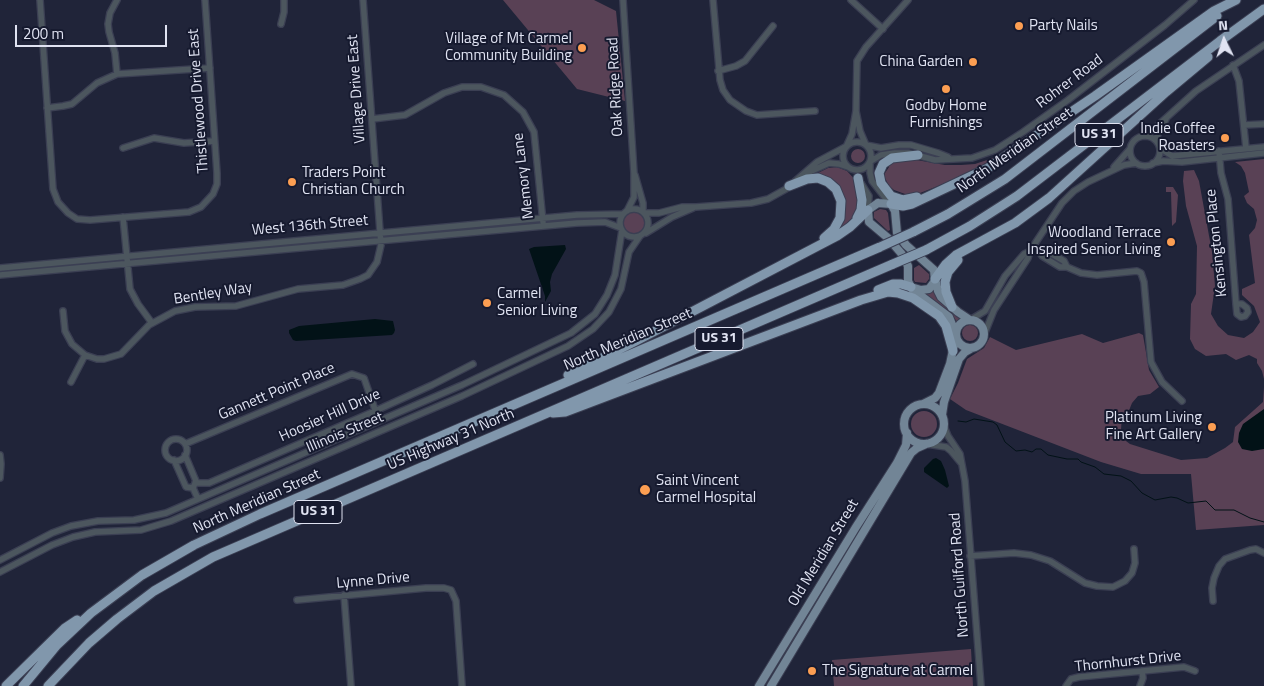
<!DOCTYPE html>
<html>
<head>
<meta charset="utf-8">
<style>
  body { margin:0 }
  #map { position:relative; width:1264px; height:686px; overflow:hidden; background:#202439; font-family:"Titillium Web",sans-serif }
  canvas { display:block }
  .north { position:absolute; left:1199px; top:15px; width:50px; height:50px; -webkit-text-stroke:4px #161a2f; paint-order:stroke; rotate:356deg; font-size:14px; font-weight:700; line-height:20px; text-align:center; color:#e0e3f2 }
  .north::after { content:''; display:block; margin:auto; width:18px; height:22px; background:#e0e3f2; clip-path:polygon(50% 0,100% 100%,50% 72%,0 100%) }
  .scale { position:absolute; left:15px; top:25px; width:152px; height:22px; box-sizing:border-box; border:2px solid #e0e3f2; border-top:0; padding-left:6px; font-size:15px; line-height:18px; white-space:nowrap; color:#e0e3f2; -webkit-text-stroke:4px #161a2f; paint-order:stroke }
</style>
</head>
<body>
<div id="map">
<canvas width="1264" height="686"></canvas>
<div class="north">N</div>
<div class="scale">200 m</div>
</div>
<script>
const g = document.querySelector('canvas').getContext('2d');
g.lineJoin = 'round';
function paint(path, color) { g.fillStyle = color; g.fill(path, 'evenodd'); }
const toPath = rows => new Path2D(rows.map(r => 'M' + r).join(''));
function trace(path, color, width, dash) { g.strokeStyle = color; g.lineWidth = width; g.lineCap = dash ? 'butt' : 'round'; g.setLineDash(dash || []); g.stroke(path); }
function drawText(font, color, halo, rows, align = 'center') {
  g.font = font + ' "Titillium Web",sans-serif'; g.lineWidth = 4; g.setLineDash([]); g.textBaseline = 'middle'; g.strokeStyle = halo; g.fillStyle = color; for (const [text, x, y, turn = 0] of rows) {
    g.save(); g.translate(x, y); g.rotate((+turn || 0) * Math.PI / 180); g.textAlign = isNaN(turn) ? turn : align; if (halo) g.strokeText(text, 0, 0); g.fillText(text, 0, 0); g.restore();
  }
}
paint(toPath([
  [503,0,594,0,616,11,625,101,577,89],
  '851 156a7 7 0 1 1 14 0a7 7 0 1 1-14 0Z',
  [996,157,961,177,915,195,904,197,905,194,894,190,889,186,885,178,885,173,889,167,888,165,892,162,911,159,945,165,961,165,975,164],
  [1264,159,1264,379,1262,371,1257,363,1257,359,1249,355,1236,360,1226,354,1206,356,1195,349,1190,339,1191,304,1196,294,1197,246,1186,206,1183,181,1184,171,1194,170,1199,181,1212,252,1215,286,1211,314,1218,326,1228,335,1244,338,1253,332,1260,322,1254,306,1242,295,1242,289,1255,283,1249,235,1255,228,1257,220,1254,209,1247,203,1244,196,1249,192,1245,173,1241,166,1235,162],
  [837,167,847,171,857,182,859,203,853,221,835,233,844,214,844,199,816,174,828,168],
  [1166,187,1173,187,1178,195,1176,222,1172,226,1171,192,1166,192],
  [880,209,886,210,888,213,890,230,888,231,874,218,874,212],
  '623 223a11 11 0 1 1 22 0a11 11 0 1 1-22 0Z',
  [919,265,929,274,929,279,926,283,915,282,914,280,914,268],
  [933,291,941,302,962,319,958,323,951,314,925,294],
  '962 333a8 8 0 1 1 16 0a8 8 0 1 1-16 0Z',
  [1139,333,1143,335,1149,370,1159,387,1150,394,1138,396,1132,403,1128,413,1122,415,1121,430,1122,438,1130,444,1181,460,1207,458,1225,448,1233,442,1235,427,1263,402,1264,387,1264,525,1196,530,1191,474,1141,474,1101,462,966,410,950,399,958,383,967,359,984,348,990,337,1016,350,1082,334,1103,343],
  '911 424a13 13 0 1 1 26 0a13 13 0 1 1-26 0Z',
  [971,649,973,686,834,686,832,660]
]), '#594155');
paint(toPath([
  [565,245,566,249,552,274,550,282,551,291,545,302,545,296,529,249,534,247],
  [375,319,393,321,395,330,394,333,392,335,296,341,293,340,289,333,289,330,299,326],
  [1264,409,1264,449,1252,451,1242,449,1238,442,1239,433,1243,424],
  [936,458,941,461,945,470,949,486,947,488,924,472,924,468,933,459]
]), '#021217');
trace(toPath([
  [958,421,966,422,974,419,993,422,997,425,1005,442,1016,451,1025,450,1032,452,1036,449,1041,449,1048,455,1067,459,1078,459,1081,462,1095,467,1104,474,1121,476,1131,481,1142,493,1155,500,1171,497,1177,498,1188,503,1206,501,1215,510,1234,510,1250,518,1264,522]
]), '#021217', 1);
const minor = toPath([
  [40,0,53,189,58,202,68,213,77,219,90,220,189,212,201,207,213,194,217,184,217,173,205,0],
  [623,0,634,173,634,197,627,211],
  [713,0,720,80,723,90,730,100,746,111,757,115,815,111],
  [851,0,883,29],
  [281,24,284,12,284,0],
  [1233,65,1239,81,1246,148],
  [718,71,736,66,745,61,773,26],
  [117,74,115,53,109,32,108,24,110,13,117,0],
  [47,108,63,106,72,104,97,83,117,74,210,68],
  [372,119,405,115,444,93,462,87,481,87,504,95,523,112,534,132,543,222],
  [1244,125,1264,124],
  '1130 151a15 15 0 1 1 30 0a15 15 0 1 1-30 0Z',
  [1146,136,1196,91,1264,45],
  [1155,140,1166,119],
  '843 156a14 14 0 1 1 28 0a14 14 0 1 1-28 0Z',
  [847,145,852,134,856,111],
  [866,145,860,131,856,111,857,61,866,47,908,0],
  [866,145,881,148,899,145,911,145,938,153,948,157],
  [123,148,154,138,184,143,214,141],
  [1160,148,1172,156,1264,147],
  [1219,151,1221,173,1228,199,1236,304],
  [871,161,881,155,895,153,909,153,935,160,972,158,995,150,1023,132,1068,100,1165,25,1194,0],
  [870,163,870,173,872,181,890,204],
  [1153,163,1163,161,1182,162,1264,153],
  [1114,167,1129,150],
  [805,174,829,163,839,164,848,167],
  [635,175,643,203,643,212],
  [861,183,869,196,868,210],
  '620 223a14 14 0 1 1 28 0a14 14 0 1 1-28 0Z',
  [645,213,659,213,682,207,696,207,751,203,768,199,786,189,817,162,847,146],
  [123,217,130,289,138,304,152,323],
  [646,233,672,217,693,208],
  [1033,247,1039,251,1042,256,1060,267,1067,267,1081,273,1097,275,1137,271,1141,273,1144,282,1151,362,1162,382,1182,401],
  [1039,251,1045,250,1064,261,1067,267],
  [0,268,577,215,623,214],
  [0,275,577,223,605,222,621,228],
  [1236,304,1242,304,1247,308,1248,312,1245,316,1241,317,1237,314,1236,304],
  [63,311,65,331,72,344,85,355,97,359,104,359,121,354,149,325,175,311,195,307,236,306,298,289,343,285,360,279,368,275,377,262,381,245,363,0],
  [970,320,985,311,1005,276,1024,254,1030,251],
  [984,335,994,310,1028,258,1030,251,1062,203,1074,191,1088,182,1124,165,1136,163],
  [71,382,85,355],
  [944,426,948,436,960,454,965,481,981,686],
  '165 450a11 11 0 1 1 22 0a11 11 0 1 1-22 0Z',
  [185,444,352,374,364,378,379,421],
  [927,444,946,447,951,451,961,463],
  [0,455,1,464,0,478],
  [185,455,196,481,193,488,198,499],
  [174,460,186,487,193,488],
  [195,483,209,483,375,411,432,385,473,364],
  [970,556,1014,553,1031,555,1050,561,1085,583,1097,586,1113,587,1125,581,1132,573,1135,563,1134,549],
  [0,560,52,533,71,526,98,521,134,520,166,513,462,385,571,333,595,314,607,295,615,275,622,230],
  [0,572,52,545,73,537,95,532,141,530,171,521,462,396,568,346,593,329,609,312,621,289,629,252,640,236],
  [344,595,351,686],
  [297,600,426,588,444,588,451,590,456,601,462,686],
  [1213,601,1212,588,1214,578,1219,566,1225,559,1250,550,1256,549,1264,553],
  [1066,686,1071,679,1079,677,1184,667,1195,671],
  [1140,686,1143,678,1142,671]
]);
const major = toPath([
  [878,203,891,204,895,211,897,233,906,245,934,270,935,281,929,289,921,290,911,287,908,281,908,266,901,253,888,238,869,222,868,210,878,203],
  [935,279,938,291,941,297,958,312,970,320],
  [912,289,949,317,955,332],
  '956 334a14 14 0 1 1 28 0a14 14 0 1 1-28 0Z',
  [923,404,935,398,939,393,950,364,954,345],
  '904 424a20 20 0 1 1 40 0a20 20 0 1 1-40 0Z',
  [942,415,944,402,959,359,965,352,972,348],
  [759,686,856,527,897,463,906,445,907,433],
  [771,686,911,453,917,448,926,444]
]);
const highway = toPath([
  [789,186,807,179,818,178,828,182,836,189,841,201,840,218,834,229,824,238],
  [917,197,903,200,891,196,881,183,879,173,883,164,892,158,918,155],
  [891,204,903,206,912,204,988,168,1095,96,1214,11,1236,0],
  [857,218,861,210,862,200,858,178],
  [913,232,948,214,1005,179,1217,16],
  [926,250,970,226,1017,196,1220,41,1264,9],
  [935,279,946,264,956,255,1015,223,1049,198,1166,92,1208,57],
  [878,290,893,284,901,284,911,287],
  [952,307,946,292,945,282,948,272,958,260],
  [568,375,636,341,837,236,850,227,868,210],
  [553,413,565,412,861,300,888,292,898,293,913,298,939,316,946,326,953,351],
  [6,686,65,628,77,620],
  [23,686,57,645,91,613,142,575,194,545,260,514,880,247],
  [48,686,89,643,117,619,154,591,213,557,893,264]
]);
trace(minor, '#3b3f53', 8);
trace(major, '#3b3f53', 10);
trace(highway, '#3b3f53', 11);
trace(minor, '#4c565e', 5.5);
trace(major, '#728596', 8);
trace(highway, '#8197ac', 9);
const highwayBridge = toPath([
  [880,247,913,232],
  [893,264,926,250]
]);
trace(highwayBridge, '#3b3f53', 11, []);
trace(highwayBridge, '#8197ac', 9);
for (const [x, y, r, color] of [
  [1019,26,5,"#fc9e52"],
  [582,48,5,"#fc9e52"],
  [973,62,5,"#fc9e52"],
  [946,89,5,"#fc9e52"],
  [1225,138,5,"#fc9e52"],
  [292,182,5,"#fc9e52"],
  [1171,242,5,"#fc9e52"],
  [487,303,5,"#fc9e52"],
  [1212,427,5,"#fc9e52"],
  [645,490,6,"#fc9e52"],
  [812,671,5,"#fc9e52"]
]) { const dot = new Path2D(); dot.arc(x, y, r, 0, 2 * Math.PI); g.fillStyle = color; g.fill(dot); trace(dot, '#161a2f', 2); }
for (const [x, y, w] of [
  [1099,135,48],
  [719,339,48],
  [318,512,48]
]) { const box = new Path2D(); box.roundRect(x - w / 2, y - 11.5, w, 23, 4); g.fillStyle = '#161a2f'; g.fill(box); trace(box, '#e0e3f2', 1); }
drawText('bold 14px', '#e0e3f2', null, [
  ["US 31",1099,135],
  ["US 31",719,339],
  ["US 31",318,512]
]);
drawText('15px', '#e0e3f2', '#161a2f', [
  ["Party Nails",1029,26],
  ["Village of Mt Carmel",572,39,"right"],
  ["Community Building",572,56,"right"],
  ["China Garden",963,62,"right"],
  ["Godby Home",946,106,"center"],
  ["Furnishings",946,123,"center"],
  ["Indie Coffee",1215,129,"right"],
  ["Roasters",1215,146,"right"],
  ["Traders Point",302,173],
  ["Christian Church",302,190],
  ["Woodland Terrace",1161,233,"right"],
  ["Inspired Senior Living",1161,250,"right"],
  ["Carmel",497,294],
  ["Senior Living",497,311],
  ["Platinum Living",1202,418,"right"],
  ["Fine Art Gallery",1202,435,"right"],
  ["Saint Vincent",656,481],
  ["Carmel Hospital",656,498],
  ["The Signature at Carmel",822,671]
], 'left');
drawText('15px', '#e0e3f2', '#161a2f', [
  ["Rohrer Road",1070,82,-37],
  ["Oak Ridge Road",616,87,-93],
  ["Village Drive East",357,89,-94],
  ["Thistlewood Drive East",199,101,-94],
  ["North Meridian Street",1015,151,-35],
  ["Memory Lane",524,176,-97],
  ["West 136th Street",310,226,-5],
  ["Kensington Place",1217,243,-96],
  ["Bentley Way",213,294,-9],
  ["North Meridian Street",628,340,-23],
  ["Gannett Point Place",277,392,-23],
  ["Hoosier Hill Drive",330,416,-24],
  ["Illinois Street",345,433,-23],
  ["US Highway 31 North",451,440,-23],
  ["North Meridian Street",257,502,-24],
  ["Old Meridian Street",824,553,-59],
  ["North Guilford Road",960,575,-94],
  ["Lynne Drive",373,581,-5],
  ["Thornhurst Drive",1128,662,-6]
]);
</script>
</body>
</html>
